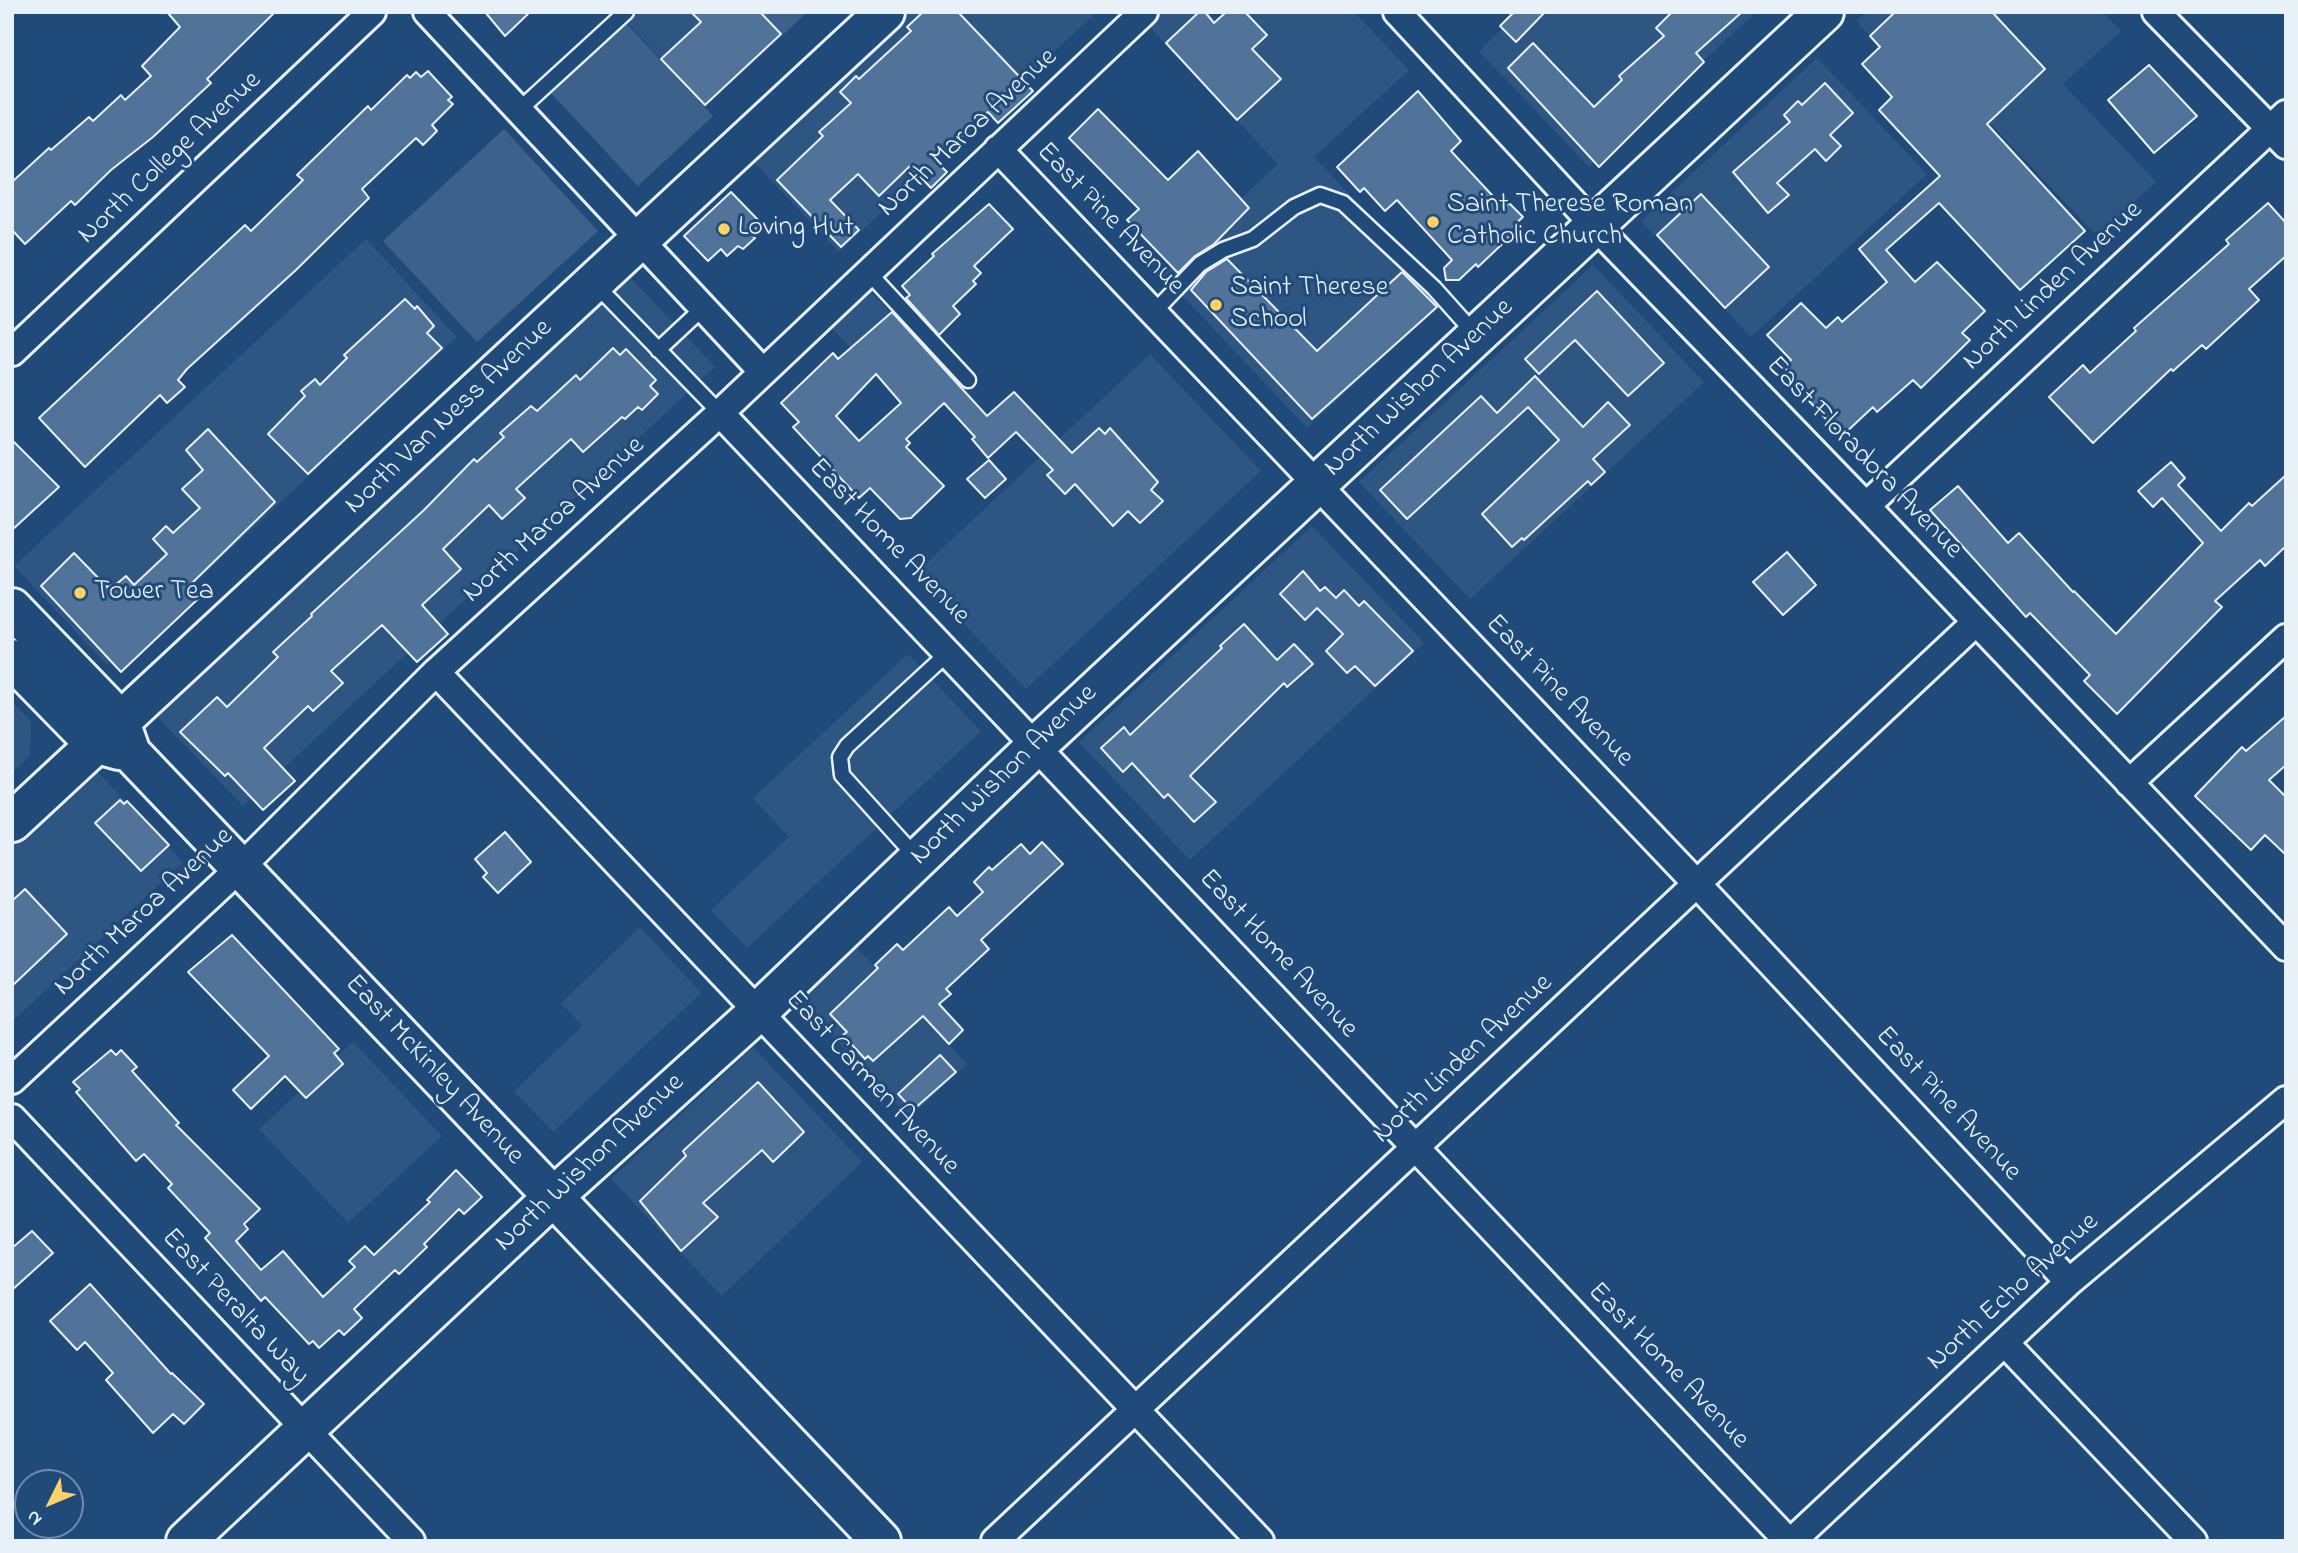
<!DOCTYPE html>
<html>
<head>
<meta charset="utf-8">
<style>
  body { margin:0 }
  #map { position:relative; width:2298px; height:1553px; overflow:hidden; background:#1f4a7a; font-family:"Indie Flower",sans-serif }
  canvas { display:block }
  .frame { position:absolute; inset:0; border:14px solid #e8f1f8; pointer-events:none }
  .north { position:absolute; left:14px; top:1469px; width:70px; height:70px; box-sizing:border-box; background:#1f4a7a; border:2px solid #6f8dac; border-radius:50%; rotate:227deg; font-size:19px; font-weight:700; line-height:28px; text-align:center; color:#e8f1f8 }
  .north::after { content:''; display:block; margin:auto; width:24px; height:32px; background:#ffd166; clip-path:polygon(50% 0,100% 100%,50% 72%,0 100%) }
</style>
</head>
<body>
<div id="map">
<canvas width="2298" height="1553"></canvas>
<div class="frame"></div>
<div class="north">N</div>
</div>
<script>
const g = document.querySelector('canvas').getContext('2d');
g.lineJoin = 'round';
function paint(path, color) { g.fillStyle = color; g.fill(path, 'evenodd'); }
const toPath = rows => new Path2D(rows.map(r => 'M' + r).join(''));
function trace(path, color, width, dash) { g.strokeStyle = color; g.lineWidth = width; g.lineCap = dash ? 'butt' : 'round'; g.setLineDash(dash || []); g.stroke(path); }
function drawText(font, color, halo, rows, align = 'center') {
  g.font = font + ' "Indie Flower",sans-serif'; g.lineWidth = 6; g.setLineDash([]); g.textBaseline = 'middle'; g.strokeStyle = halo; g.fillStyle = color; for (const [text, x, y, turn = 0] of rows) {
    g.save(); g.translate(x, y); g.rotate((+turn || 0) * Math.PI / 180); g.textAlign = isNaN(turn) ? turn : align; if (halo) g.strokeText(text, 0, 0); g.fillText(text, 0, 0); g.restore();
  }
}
paint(toPath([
  [618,12,762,12,783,35,705,107],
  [901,12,1097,12,839,252,747,155],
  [1159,12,1207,12,1226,32,1247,12,1354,12,1409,70,1314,157,1448,298,1307,428,1161,273,1278,164,1147,24],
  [1520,12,1756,12,1589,167,1479,51],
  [1866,12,2103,12,2121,31,2063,84,2156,182,2097,236,1986,119,1966,137,1856,21],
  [1817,58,1927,174,1751,337,1641,221],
  [366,239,457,337,107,665,14,566],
  [1593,265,1704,382,1470,599,1359,482],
  [625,272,715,367,243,806,153,712],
  [865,286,927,351,888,388,826,322],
  [1150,354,1261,471,1026,689,916,573],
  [1312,526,1424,643,1190,860,1079,742],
  [908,654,981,731,747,948,711,910,789,837,753,798],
  [12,702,31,721,30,756,12,773],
  [91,765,183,862,12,1022,12,839],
  [640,927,701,993,553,1132,514,1091,582,1026,561,1003],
  [857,948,967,1064,909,1118,800,1002],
  [353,1042,442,1136,348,1223,259,1129],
  [753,1047,862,1162,722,1296,611,1179]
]), '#2e5683');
paint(toPath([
  [762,12,807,12,783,35],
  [626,23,713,116,638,186,551,93],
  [504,129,598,231,477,342,383,241]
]), '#3c628c');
const building = toPath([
  [167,12,275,12,207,79,211,83,153,137,111,170,75,205,71,201,25,244,12,230,12,182,49,148,51,150,89,117,93,121,121,95,125,100,151,76,142,66,180,27,167,12],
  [485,12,530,12,505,36,485,12],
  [691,12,760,12,781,34,705,105,661,59,701,22,691,12],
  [923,12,958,12,1033,91,998,123,988,112,935,160,947,172,931,188,910,166,879,196,858,174,830,200,859,230,841,247,777,180,823,136,819,132,851,103,840,92,856,76,859,79,911,31,907,27,923,12],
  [1199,12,1205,12,1214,23,1226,12,1245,12,1267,35,1252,49,1281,79,1237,120,1166,43,1199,12],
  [1514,12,1545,12,1516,42,1500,26,1514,12],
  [1672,12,1742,12,1696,53,1704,62,1599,167,1508,68,1533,43,1594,107,1622,80,1619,76,1664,36,1656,28,1672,12],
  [1895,12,1992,12,2045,69,1987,124,2085,231,2020,290,1939,203,1886,250,1915,282,1937,262,1985,311,1962,333,1970,340,1921,388,1913,380,1877,412,1873,407,1842,436,1809,401,1812,397,1784,367,1791,360,1767,335,1801,303,1826,328,1838,317,1842,322,1887,282,1859,249,1940,176,1879,110,1892,97,1862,64,1880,47,1870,36,1895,12],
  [2149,65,2197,116,2154,153,2108,100,2149,65],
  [428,71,452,97,448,100,453,104,432,125,437,131,423,145,416,138,362,189,369,198,296,270,187,369,178,380,185,387,167,403,160,395,85,467,39,418,245,225,251,231,303,180,297,175,368,106,371,110,407,75,410,78,416,72,421,77,428,71],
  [1825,83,1853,113,1830,135,1841,146,1826,161,1815,149,1777,183,1789,195,1768,213,1733,172,1790,122,1784,115,1798,101,1802,105,1825,83],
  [1418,91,1461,141,1451,151,1504,208,1509,203,1523,217,1513,226,1517,230,1478,267,1476,264,1459,280,1446,280,1444,268,1452,260,1397,200,1385,211,1364,188,1360,192,1337,167,1418,91],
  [1098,109,1168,180,1198,151,1249,208,1214,244,1195,256,1178,273,1127,220,1139,209,1069,138,1098,109],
  [731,192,762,224,751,234,755,238,743,249,738,246,727,256,721,249,708,261,684,236,731,192],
  [1701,194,1769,267,1725,308,1657,235,1701,194],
  [2268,203,2286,223,2286,256,2249,289,2259,300,2206,349,2202,345,2173,371,2171,369,2093,443,2049,397,2083,365,2090,373,2136,331,2134,328,2229,244,2226,240,2268,203],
  [989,204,1013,229,974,266,981,273,973,281,976,284,953,306,960,314,939,335,906,298,910,295,902,286,934,256,932,254,989,204],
  [1227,259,1317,351,1402,272,1437,307,1312,419,1191,290,1206,272,1227,259],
  [1597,291,1664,363,1628,396,1575,340,1539,374,1525,359,1597,291],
  [405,299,415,309,417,306,434,326,427,333,442,348,308,474,268,434,305,396,301,391,315,379,320,385,347,358,344,355,405,299],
  [892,312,987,416,1014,392,1072,453,1099,428,1105,434,1110,428,1158,482,1151,490,1163,501,1140,523,1128,511,1113,526,1075,484,1065,494,1047,475,1053,470,1016,432,988,458,972,439,975,437,944,403,906,439,910,443,906,447,944,486,911,518,900,519,870,488,859,498,793,427,799,422,781,403,833,353,838,359,892,312],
  [876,374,901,403,859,441,836,416,876,374],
  [613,348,620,355,626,349,656,380,650,386,658,394,642,410,638,407,625,419,622,417,583,452,571,439,516,489,525,498,502,519,489,505,443,549,461,569,422,605,448,634,417,662,382,625,331,671,343,683,313,711,308,706,264,748,295,781,263,810,228,773,225,776,180,732,217,697,227,707,278,657,273,652,312,616,311,614,424,510,474,459,477,462,504,437,500,433,531,406,537,411,576,375,580,380,613,348],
  [1535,376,1583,427,1608,402,1630,425,1593,459,1605,472,1591,485,1588,481,1524,540,1522,538,1512,547,1482,514,1559,440,1528,407,1407,519,1380,490,1481,396,1497,413,1535,376],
  [208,429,275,502,188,587,199,598,121,672,41,586,74,553,107,587,110,584,113,587,126,576,134,585,167,554,153,539,166,526,173,533,200,508,182,489,203,470,186,450,208,429],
  [12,440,59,487,12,530,12,440],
  [989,460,1006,479,985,498,967,479,989,460],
  [2171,462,2185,478,2178,485,2221,531,2249,503,2252,506,2286,475,2286,546,2265,566,2260,560,2215,601,2222,607,2117,714,2084,681,2090,675,2030,613,2026,617,1930,510,1958,486,2008,543,2019,533,2073,592,2074,591,2116,634,2203,543,2162,498,2153,507,2138,491,2171,462],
  [1787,552,1816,585,1783,615,1753,582,1787,552],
  [1303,571,1320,591,1325,587,1336,598,1344,590,1359,606,1364,601,1413,651,1375,686,1355,666,1347,673,1326,651,1343,634,1317,608,1305,620,1280,594,1303,571],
  [1244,624,1277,660,1294,644,1313,664,1287,687,1284,683,1190,776,1216,802,1194,822,1168,794,1164,798,1132,763,1123,772,1101,748,1124,727,1130,735,1222,648,1220,646,1244,624],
  [2286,716,2286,765,2269,780,2286,797,2286,855,2265,835,2251,850,2195,796,2242,747,2246,751,2286,716],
  [120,800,124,804,127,801,169,845,141,871,95,823,120,800],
  [505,832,531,862,498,893,483,877,487,873,475,859,505,832],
  [1042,842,1063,864,981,940,989,949,946,989,951,994,939,1004,963,1030,949,1044,923,1016,873,1061,868,1056,865,1059,843,1035,847,1032,830,1014,878,968,875,965,897,944,903,950,949,907,957,916,983,892,974,882,989,867,992,870,1021,844,1030,854,1042,842],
  [25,889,67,934,12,986,12,901,25,889],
  [232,935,339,1049,334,1053,343,1064,306,1098,285,1076,251,1109,233,1090,269,1056,188,972,232,935],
  [111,1050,116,1055,121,1050,137,1067,132,1071,179,1123,176,1125,260,1209,244,1224,248,1229,236,1241,261,1270,283,1251,323,1297,355,1267,349,1261,365,1246,374,1255,430,1202,427,1200,456,1170,482,1197,464,1214,459,1209,424,1244,427,1247,399,1274,395,1270,354,1309,362,1318,344,1335,339,1330,319,1348,313,1341,309,1344,265,1297,261,1301,205,1238,210,1233,168,1188,172,1184,144,1154,136,1161,76,1092,80,1089,73,1082,111,1050],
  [940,1055,956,1072,913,1110,898,1094,940,1055],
  [758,1082,804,1132,773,1162,762,1150,703,1203,718,1217,681,1251,640,1201,686,1156,683,1151,758,1082],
  [32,1231,53,1253,12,1290,12,1248,32,1231],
  [90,1284,171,1374,172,1373,204,1404,184,1424,173,1414,153,1433,106,1380,113,1373,85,1342,77,1350,50,1321,90,1284]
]);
paint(building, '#517399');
trace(building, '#e8f1f8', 2);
const service = toPath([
  [519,110,626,12],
  [868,272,968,380],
  [595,284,720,413],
  [1153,313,1200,264,1223,250,1253,239,1294,207,1320,195,1343,203,1434,288,1476,335],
  [658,350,704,307],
  [917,858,842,775,840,757,847,746,949,652]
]);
const minor = toPath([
  [427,12,763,372],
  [1397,12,1596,227,1866,506,2286,947],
  [2156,12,2286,145],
  [998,149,1697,884,2069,1282],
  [12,352,372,12],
  [720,413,1788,1541],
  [1866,506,2286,114],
  [436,672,1260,1541],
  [2129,783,2286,638],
  [12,1080,241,867,436,672,720,413,1144,12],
  [12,1118,411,1541],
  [2005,1343,2193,1541],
  [995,1541,1975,623],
  [1792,1541,2069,1282,2286,1100]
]);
const secondary = toPath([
  [12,608,119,719,131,753,881,1541],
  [12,659,94,743,119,750],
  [12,822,885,12],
  [186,1541,553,1197,759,1011,1037,745,1824,12]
]);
trace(service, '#e8f1f8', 19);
trace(minor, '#e8f1f8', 32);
trace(secondary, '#e8f1f8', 44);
trace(service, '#1f4a7a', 14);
trace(minor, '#1f4a7a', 26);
trace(secondary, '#1f4a7a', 38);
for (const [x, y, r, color] of [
  [1433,222,7,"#ffd166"],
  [724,229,7,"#ffd166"],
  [1216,305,7,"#ffd166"],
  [80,593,7,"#ffd166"]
]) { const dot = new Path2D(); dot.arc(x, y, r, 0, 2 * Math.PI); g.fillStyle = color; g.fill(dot); trace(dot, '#1f4a7a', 2.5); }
drawText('28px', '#e8f1f8', '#1f4a7a', [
  ["North Maroa Avenue",969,134,-43],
  ["North College Avenue",171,159,-43],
  ["East Pine Avenue",1109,220,46],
  ["North Linden Avenue",2054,287,-43],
  ["North Wishon Avenue",1420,389,-43],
  ["North Van Ness Avenue",450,418,-43],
  ["East Floradora Avenue",1863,459,46],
  ["North Maroa Avenue",555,521,-42],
  ["East Home Avenue",888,543,46],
  ["East Pine Avenue",1558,692,46],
  ["North Wishon Avenue",1005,776,-44],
  ["North Maroa Avenue",145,913,-43],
  ["East Home Avenue",1277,955,47],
  ["North Linden Avenue",1464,1060,-43],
  ["East McKinley Avenue",433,1071,47],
  ["East Carmen Avenue",871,1084,47],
  ["East Pine Avenue",1947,1105,47],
  ["North Wishon Avenue",591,1164,-43],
  ["North Echo Avenue",2014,1293,-42],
  ["East Peralta Way",234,1308,47],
  ["East Home Avenue",1667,1367,46]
]);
drawText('28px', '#e8f1f8', '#1f4a7a', [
  ["Saint Therese Roman",1447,206],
  ["Catholic Church",1447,238],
  ["Loving Hut",738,229],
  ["Saint Therese",1230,289],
  ["School",1230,321],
  ["Tower Tea",94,593]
], 'left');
</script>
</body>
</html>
